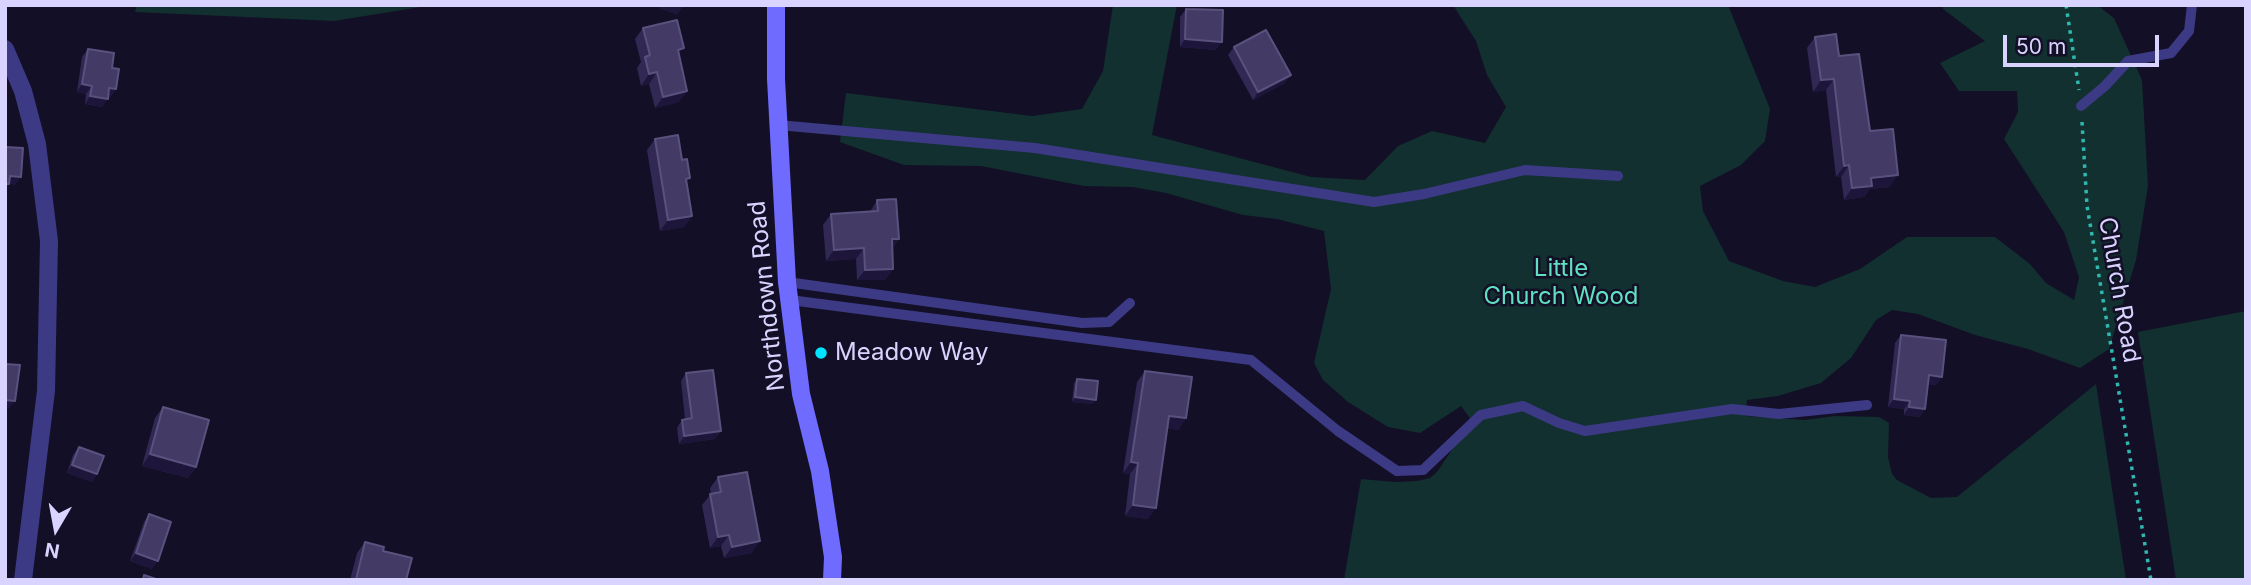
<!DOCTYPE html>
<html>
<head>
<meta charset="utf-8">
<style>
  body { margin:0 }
  #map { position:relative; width:2251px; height:585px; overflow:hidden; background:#130f26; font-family:Inter,sans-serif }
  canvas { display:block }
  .frame { position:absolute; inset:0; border:7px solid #d9d4ff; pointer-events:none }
  .north { position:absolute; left:21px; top:494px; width:70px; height:70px; -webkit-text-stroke:5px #130f26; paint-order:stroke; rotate:190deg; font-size:19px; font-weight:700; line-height:28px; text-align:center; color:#d9d4ff }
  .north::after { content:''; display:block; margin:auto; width:24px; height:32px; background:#d9d4ff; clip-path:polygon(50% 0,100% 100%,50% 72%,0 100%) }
  .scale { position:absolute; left:2003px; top:35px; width:156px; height:32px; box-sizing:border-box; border:4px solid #d9d4ff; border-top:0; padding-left:9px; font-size:21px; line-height:24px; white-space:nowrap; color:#d9d4ff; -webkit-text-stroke:5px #130f26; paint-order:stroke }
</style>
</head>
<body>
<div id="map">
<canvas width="2251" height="585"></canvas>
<div class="frame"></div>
<div class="north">N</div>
<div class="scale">50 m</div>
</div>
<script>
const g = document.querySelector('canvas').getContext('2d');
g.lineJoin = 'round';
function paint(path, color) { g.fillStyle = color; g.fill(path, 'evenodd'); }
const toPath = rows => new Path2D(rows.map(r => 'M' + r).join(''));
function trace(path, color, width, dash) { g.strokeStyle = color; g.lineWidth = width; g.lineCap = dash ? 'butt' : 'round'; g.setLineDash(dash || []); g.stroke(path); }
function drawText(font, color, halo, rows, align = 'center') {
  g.font = font + ' Inter,sans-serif'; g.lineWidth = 5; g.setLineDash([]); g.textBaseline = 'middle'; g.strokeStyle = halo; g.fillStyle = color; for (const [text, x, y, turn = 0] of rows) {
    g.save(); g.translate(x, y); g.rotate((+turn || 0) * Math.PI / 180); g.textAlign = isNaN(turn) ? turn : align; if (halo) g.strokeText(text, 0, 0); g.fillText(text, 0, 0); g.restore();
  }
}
paint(toPath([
  [137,5,433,5,334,21,135,12],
  [1113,5,1177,5,1152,135,1311,177,1365,180,1398,146,1432,131,1485,143,1506,107,1487,75,1476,41,1453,5,1728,5,1770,109,1765,141,1741,165,1700,186,1703,211,1729,261,1783,281,1815,287,1860,269,1907,237,1995,237,2030,264,2046,283,2074,300,2079,277,2064,232,2004,139,2018,112,2017,91,1959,91,1940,63,1985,41,1943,9,1942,5,2097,5,2114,18,2142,80,2148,186,2136,260,2109,349,2080,368,2028,349,1975,335,1918,314,1892,310,1876,320,1851,358,1821,383,1778,396,1747,400,1745,416,1805,420,1835,416,1879,417,1889,423,1888,457,1892,474,1897,480,1931,498,1957,497,2096,384,2126,580,1344,580,1361,479,1395,482,1417,481,1430,478,1437,472,1466,429,1475,425,1461,406,1420,433,1388,427,1348,402,1323,380,1314,363,1331,289,1324,231,1277,219,1243,215,1166,193,1133,187,1084,186,981,166,904,165,840,142,846,93,1032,116,1082,109,1103,71],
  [2246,311,2246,580,2176,580,2138,332]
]), '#12302f');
trace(toPath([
  [2066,5,2079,90],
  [2082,122,2087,206,2151,580]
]), '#2fb8b0', 3.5, [3.5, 5]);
trace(toPath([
  [2081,106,2105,86,2128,61,2171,53,2189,31,2192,5],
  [778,125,1035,148,1374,202,1424,194,1525,170,1618,176],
  [787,282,1082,323,1109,322,1130,303],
  [790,300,1251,360,1338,431,1397,471,1423,470,1481,415,1523,406,1559,423,1585,431,1732,409,1779,414,1867,405]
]), '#3d3a85', 10);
trace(toPath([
  [5,49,23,91,37,144,49,241,46,391,23,580]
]), '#3d3a85', 18);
trace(toPath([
  [776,5,776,79,787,282,801,394,820,471,833,557,832,580]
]), '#6f6bff', 18);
paint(toPath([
  [1186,9,1216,50,1180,47,1180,17],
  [643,28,679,55,687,91,679,102,655,108,649,84,641,86,637,68,641,62,635,39],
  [1815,37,1839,56,1870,131,1890,187,1870,189,1864,197,1844,200,1841,177,1836,177,1826,90,1813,92,1807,48],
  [1234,47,1285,83,1253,100,1228,55],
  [88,49,116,89,110,97,108,97,102,107,85,104,86,94,77,92,82,57],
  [655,139,692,216,684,227,660,231,647,150],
  [877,200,899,239,892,248,893,269,885,280,857,280,856,259,826,261,823,225,831,214,870,212],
  [1901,335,1942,377,1936,385,1928,384,1920,417,1904,415,1904,409,1888,407,1895,343],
  [1145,371,1186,418,1178,430,1167,428,1148,519,1125,516,1130,474,1123,473,1137,382],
  [686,373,721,431,715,439,679,444,677,428,682,420,685,419,681,381],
  [1077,379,1093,404,1072,402,1074,383],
  [163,407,196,467,188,478,142,466,155,418],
  [79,447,97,474,92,482,67,473,73,455],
  [718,477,752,553,724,558,721,546,710,548,702,505,711,494,710,488],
  [149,514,152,569,130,561,144,522],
  [365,542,383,551,406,580,350,580,357,553]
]), '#312854');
paint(toPath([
  [660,5,679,5,683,7,677,15,658,8],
  [1185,39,1222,42,1216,50,1180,47],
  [657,72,649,84,641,86,649,74],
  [1291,75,1285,83,1253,100,1258,92],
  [1834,79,1826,90,1813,92,1821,80],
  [82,84,92,86,86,94,77,92],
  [109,88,116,89,110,97,104,96],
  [687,91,679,102,655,108,663,97],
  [90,96,108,99,102,107,85,104],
  [1849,165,1841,177,1836,177,1844,166],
  [1898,175,1890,187,1870,189,1864,197,1844,200,1852,188,1871,178],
  [10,176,21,177,15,185,9,184,5,190,5,182],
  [692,216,684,227,660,231,668,220],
  [892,239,899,239,891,249],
  [864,248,856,259,826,261,834,250],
  [893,269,885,280,857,280,865,270],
  [1929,375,1942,377,1936,385,1923,383],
  [1075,397,1096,400,1093,404,1072,402],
  [1894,399,1910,401,1904,409,1888,407],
  [5,400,15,401,9,409,5,408],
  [1909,407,1925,409,1920,417,1904,415],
  [1169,416,1186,418,1178,430,1161,427],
  [721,431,715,439,679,444,684,436],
  [150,454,196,467,188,478,142,466],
  [1131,462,1138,463,1130,474,1123,473],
  [72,465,97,474,92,482,67,473],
  [1133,505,1156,508,1148,519,1125,516],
  [729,535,721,546,710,548,718,537],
  [760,541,752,553,724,558,732,547],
  [136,553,158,561,152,569,130,561]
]), '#1d163a');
const building = toPath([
  [1186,9,1223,10,1222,42,1185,39,1186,9],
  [677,20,684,48,678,50,687,91,663,97,657,72,649,74,645,57,650,55,643,28,677,20],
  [1266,30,1291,75,1258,92,1234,47,1266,30],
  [1836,34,1839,56,1859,54,1870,131,1893,129,1898,175,1871,178,1872,186,1852,188,1849,165,1844,166,1834,79,1821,80,1815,37,1836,34],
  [88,49,114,53,112,68,119,69,116,89,109,88,108,99,90,96,92,86,82,84,88,49],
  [678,135,682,160,687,159,690,178,686,179,692,216,668,220,655,139,678,135],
  [5,147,23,148,21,177,10,176,9,184,5,184,5,147],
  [896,199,899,239,892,239,893,269,865,270,864,248,834,250,831,214,878,211,877,200,896,199],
  [1901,335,1946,340,1942,377,1929,375,1925,409,1909,407,1910,401,1894,399,1901,335],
  [5,364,20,365,15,401,5,400,5,364],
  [713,370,721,431,684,436,682,420,692,418,686,373,713,370],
  [1145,371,1192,377,1186,418,1169,416,1156,508,1133,505,1138,463,1131,462,1145,371],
  [1077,379,1098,381,1096,400,1075,397,1077,379],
  [163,407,209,420,196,467,150,454,163,407],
  [79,447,104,456,97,474,72,465,79,447],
  [747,472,760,541,732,547,729,535,718,537,710,494,721,492,718,477,747,472],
  [149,514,171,522,158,561,136,553,149,514],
  [365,542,384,547,383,551,412,558,406,580,356,580,365,542],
  [144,575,159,580,143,580,144,575]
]);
paint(building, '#433a66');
trace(building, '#5a527e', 2);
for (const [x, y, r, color] of [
  [821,353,7,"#00e5ff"]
]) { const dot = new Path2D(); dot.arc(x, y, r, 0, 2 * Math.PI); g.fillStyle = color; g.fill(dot); trace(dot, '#130f26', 2.5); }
drawText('24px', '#5fe0c0', '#130f26', [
  ["Little",1561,269],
  ["Church Wood",1561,297]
]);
drawText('24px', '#d9d4ff', '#130f26', [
  ["Church Road",2119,290,80],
  ["Northdown Road",767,296,-96]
]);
drawText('24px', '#d9d4ff', '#130f26', [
  ["Meadow Way",835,353]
], 'left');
</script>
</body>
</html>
